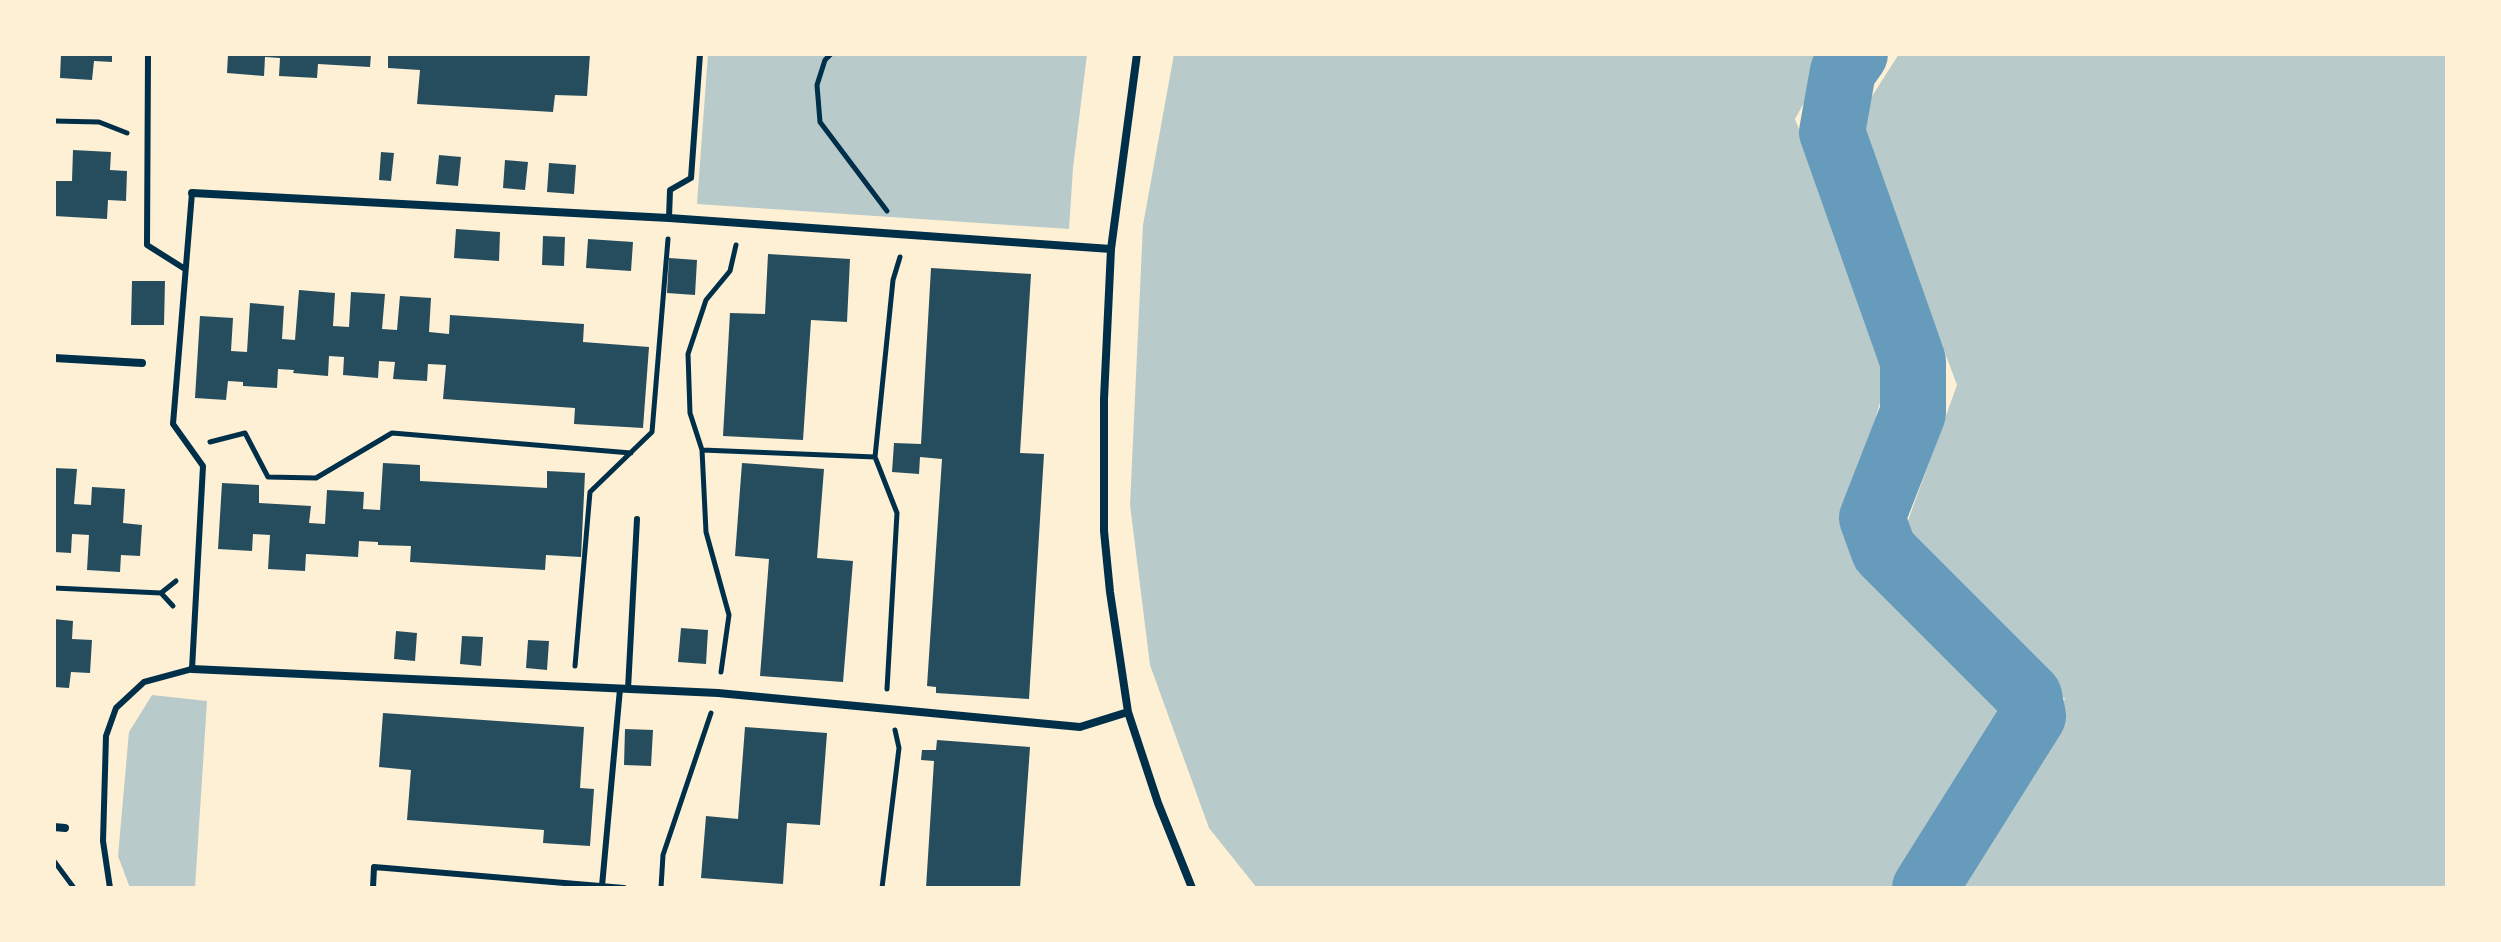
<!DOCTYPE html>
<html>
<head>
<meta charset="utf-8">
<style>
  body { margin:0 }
  #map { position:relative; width:2501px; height:942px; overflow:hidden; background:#fdf0d5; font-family:Georgia,serif }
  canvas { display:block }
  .frame { position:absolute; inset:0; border:56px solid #fdf0d5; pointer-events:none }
</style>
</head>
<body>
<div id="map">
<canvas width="2501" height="942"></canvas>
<div class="frame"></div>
</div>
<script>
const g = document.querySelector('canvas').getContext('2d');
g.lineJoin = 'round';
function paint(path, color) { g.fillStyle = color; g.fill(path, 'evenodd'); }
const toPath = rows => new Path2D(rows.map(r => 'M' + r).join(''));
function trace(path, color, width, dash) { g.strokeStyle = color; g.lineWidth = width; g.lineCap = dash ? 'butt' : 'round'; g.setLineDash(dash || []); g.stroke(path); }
paint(toPath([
  [708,54,1087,54,1073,168,1069,229,697,204],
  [1174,54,1831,54,1795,119,1890,366,1843,536,2018,708,1945,838,1911,888,1257,888,1209,828,1150,665,1130,505,1143,225],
  [1899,54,2447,54,2447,888,1954,888,2065,699,1905,529,1957,385,1858,118],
  [152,695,207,701,195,888,130,888,118,856,129,732]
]), '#b9caca');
trace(toPath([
  [1855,54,1843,71,1832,132,1913,361,1913,413,1872,518,1884,551,2029,696,2033,716,1925,888]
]), '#669bbc', 66);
paint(toPath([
  [61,54,112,54,112,62,94,61,92,80,60,78],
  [228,54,371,54,370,67,318,64,317,78,279,76,280,58,265,57,264,76,227,73],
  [388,54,590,54,587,96,555,95,553,112,417,104,420,70,388,68],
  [73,150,111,152,110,170,127,171,126,201,108,200,107,219,54,216,54,181,72,181],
  [381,152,394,153,391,181,379,180],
  [439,155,461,157,458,186,436,184],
  [505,160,528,162,525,190,503,188],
  [549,163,576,165,574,194,547,192],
  [456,229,500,232,499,261,454,258],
  [543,236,565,237,564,266,542,265],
  [588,239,633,242,631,271,586,268],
  [768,254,850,259,847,322,811,320,803,440,723,436,730,313,765,314],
  [669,258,697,260,695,295,667,293],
  [931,268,1031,274,1020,453,1044,454,1029,699,936,693,936,687,927,686,942,459,920,457,919,474,892,472,894,443,921,444],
  [132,281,165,281,164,325,131,325],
  [299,290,335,293,333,326,349,327,351,292,385,294,382,329,397,330,400,296,431,298,429,332,449,334,450,315,584,324,583,342,649,347,643,428,574,424,575,408,443,399,446,365,428,364,427,381,393,379,395,362,379,361,378,378,343,375,344,357,329,356,328,376,293,373,294,370,278,369,277,388,243,386,243,382,228,381,226,400,195,398,200,316,233,318,231,351,247,352,250,303,284,306,282,339,295,340],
  [383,463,420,465,420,481,547,488,547,471,585,473,581,557,546,555,545,570,410,562,411,546,378,545,378,542,359,541,358,557,306,554,305,571,268,569,270,535,253,534,252,551,218,549,222,483,259,485,259,503,311,506,309,523,325,524,327,490,364,492,363,509,380,510],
  [742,463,824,469,817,558,853,561,843,682,760,676,769,559,735,556],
  [54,468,77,469,74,504,91,505,92,487,125,489,123,523,142,525,140,556,121,555,120,572,87,570,89,535,72,534,71,553,54,552],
  [54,619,73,621,72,639,92,640,90,673,71,672,69,688,54,687],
  [681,628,708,630,706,664,678,662],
  [396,631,417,633,415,661,394,659],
  [462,636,483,637,481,666,460,664],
  [528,640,549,641,547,670,526,668],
  [383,713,584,727,580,788,594,789,590,846,543,843,544,830,407,820,411,770,379,767],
  [745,727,827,733,820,825,787,823,783,884,701,878,706,816,738,819],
  [625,729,653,730,651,766,624,765],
  [937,740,1030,747,1020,888,926,888,934,761,921,760,922,750,936,750]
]), '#264d5e');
trace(toPath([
  [831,54,825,60,817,85,820,122,887,211],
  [54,121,99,122,127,133],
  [210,442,245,433,268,477,316,478,392,433,631,453],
  [702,450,875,457],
  [54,588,161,593,173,606],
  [161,593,176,581],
  [575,666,590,492,652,432,668,239],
  [721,672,729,615,706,532,702,450,690,413,688,354,706,300,730,271,736,245],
  [887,689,897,513,875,457,893,280,900,257],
  [54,861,74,888],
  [661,888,663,855,711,713],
  [882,888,899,748,895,730]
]), '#003049', 5);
trace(toPath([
  [148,54,147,245,185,269],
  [669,218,670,190,691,178,700,54],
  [628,689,637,519],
  [602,886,620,689],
  [110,888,103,841,106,736,116,708,144,682,192,669,203,466,173,424,192,193],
  [373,888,374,867,624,888]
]), '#003049', 6);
trace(toPath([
  [1137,54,1111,249,1104,399,1104,531,1110,592,1128,712,1158,803,1192,888],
  [192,193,669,218,1111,249],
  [54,358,142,363],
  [192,669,718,693,1080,727,1128,712],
  [54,827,65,828]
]), '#003049', 8);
</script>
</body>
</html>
